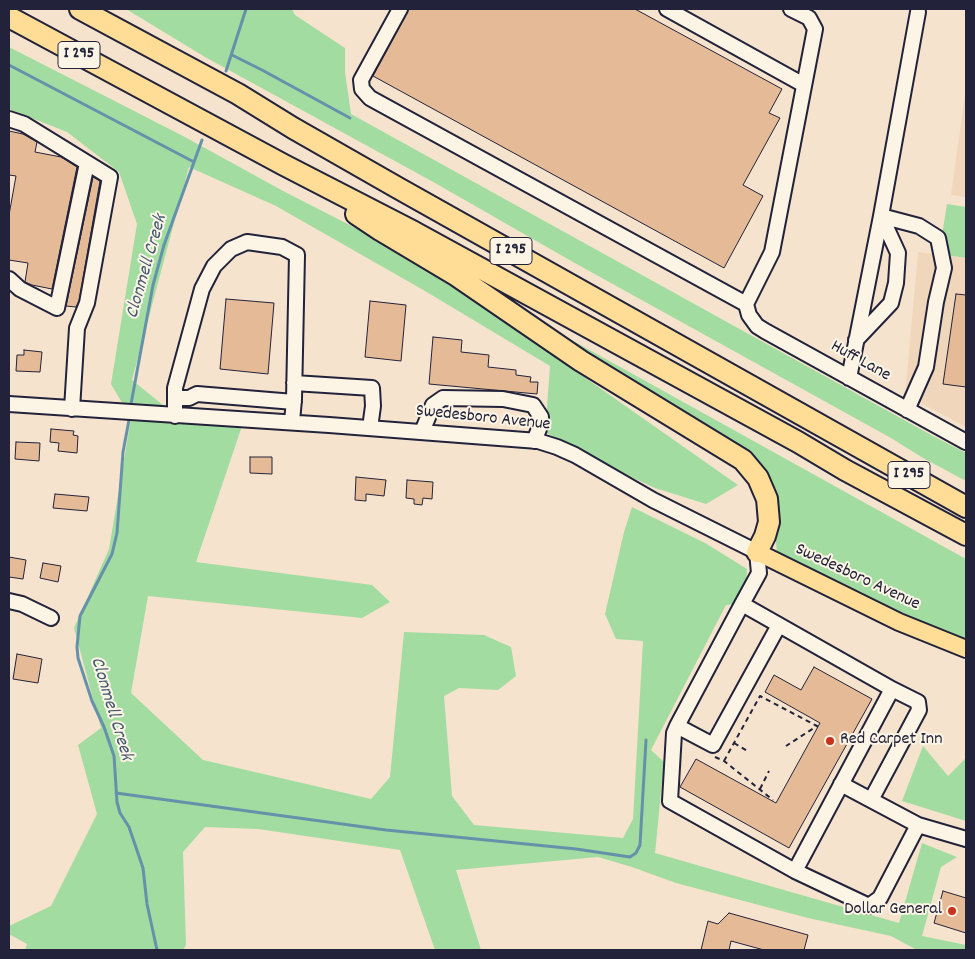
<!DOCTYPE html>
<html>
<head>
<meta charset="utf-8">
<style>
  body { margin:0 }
  #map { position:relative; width:975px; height:959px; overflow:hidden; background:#f5e3cd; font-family:Dekko,sans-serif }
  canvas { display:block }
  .frame { position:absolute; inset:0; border:10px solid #22223b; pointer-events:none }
</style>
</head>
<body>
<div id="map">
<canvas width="975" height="959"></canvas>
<div class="frame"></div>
</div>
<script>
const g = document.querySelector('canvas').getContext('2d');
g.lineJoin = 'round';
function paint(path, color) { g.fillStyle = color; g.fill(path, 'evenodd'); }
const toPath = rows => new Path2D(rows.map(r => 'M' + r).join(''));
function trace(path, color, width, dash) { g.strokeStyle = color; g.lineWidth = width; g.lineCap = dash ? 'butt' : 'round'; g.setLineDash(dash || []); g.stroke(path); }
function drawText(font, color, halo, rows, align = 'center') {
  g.font = font + ' Dekko,sans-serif'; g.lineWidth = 4; g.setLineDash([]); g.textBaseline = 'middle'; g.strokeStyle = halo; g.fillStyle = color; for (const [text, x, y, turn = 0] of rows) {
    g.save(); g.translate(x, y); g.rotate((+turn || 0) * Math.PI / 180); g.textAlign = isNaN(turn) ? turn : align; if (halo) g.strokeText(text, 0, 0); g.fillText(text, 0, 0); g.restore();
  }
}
paint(toPath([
  [966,87,966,197,951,195],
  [918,252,966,258,966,427,905,395]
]), '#f0d7bc');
paint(toPath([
  [126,9,292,9,295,15,345,48,345,72,351,114,933,436,966,453,966,481,923,458,891,438,573,262,435,183,205,57],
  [9,47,183,136,285,192,381,241,443,278,738,485,706,504,655,488,588,457,547,433,547,407,550,366,425,291,276,206,189,167,132,380,184,422,242,426,196,562,372,585,390,602,362,618,148,596,131,693,203,760,371,799,390,777,404,632,484,635,511,647,516,676,498,690,459,688,444,696,452,796,474,825,623,838,633,819,643,641,616,639,605,614,624,532,632,507,705,543,747,569,746,588,735,604,726,605,651,750,664,762,655,853,899,923,922,843,957,857,941,867,922,936,966,945,966,950,917,950,891,936,808,918,676,883,632,867,598,857,456,870,481,950,435,950,400,850,258,829,205,827,183,852,186,945,183,950,25,950,27,944,9,934,9,926,51,906,97,814,78,745,101,728,74,628,109,549,131,418,111,384,137,224,119,172,67,132,9,109],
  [947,204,966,207,966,258,939,254],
  [568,338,966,559,966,640,932,627,777,553,773,509,769,487,564,345],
  [923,746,948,776,966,758,966,821,902,801]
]), '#a3dca0');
trace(toPath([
  [232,55,262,70,350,118],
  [9,65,194,162],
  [226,71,246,9],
  [131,404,153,285,164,245,202,140],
  [129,420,123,452,117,533,112,554,80,616,77,647,78,658,92,701,104,727,114,756,117,802,120,813,129,827,143,868,147,904,157,950],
  [116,793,386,830,576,849,630,857,636,853,640,845,646,740]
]), '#6691ab', 3);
const building = toPath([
  [409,9,635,9,782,89,769,113,780,118,743,185,763,196,724,268,373,76,409,9],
  [9,131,23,134,37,142,35,152,61,157,77,167,52,289,32,285,25,282,28,263,9,260,9,215,16,176,9,175,9,131],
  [93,177,100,181,79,301,76,307,66,306,93,177],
  [956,294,966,295,966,387,943,384,956,294],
  [226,299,274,303,268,374,220,369,226,299],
  [370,301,406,305,401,361,365,357,370,301],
  [433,337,462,340,461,352,489,355,488,367,516,370,516,375,531,377,530,382,538,382,537,394,429,384,433,337],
  [24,350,42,352,40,372,16,371,17,355,24,355,24,350],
  [51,429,74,431,73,435,78,436,77,453,58,451,59,443,50,442,51,429],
  [16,442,40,443,39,461,15,459,16,442],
  [250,457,272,457,272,474,250,473,250,457],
  [356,477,386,480,384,496,366,494,366,501,355,500,356,477],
  [407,480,433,482,432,499,423,498,422,505,414,504,414,499,406,498,407,480],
  [55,494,89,497,87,511,53,508,55,494],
  [9,557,26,560,23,579,9,577,9,557],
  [43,563,61,566,58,582,40,578,43,563],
  [17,654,42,659,38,683,13,679,17,654],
  [814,667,872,699,789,848,680,787,696,759,776,803,820,723,765,692,774,675,801,690,814,667],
  [943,891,966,898,966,933,934,923,943,891],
  [729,913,808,935,804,950,764,950,731,941,729,950,701,950,708,921,718,924,729,913]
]);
paint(building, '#e5ba96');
trace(building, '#22223b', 1);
const minor = toPath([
  [400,9,361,80,362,89,370,98,746,304],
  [667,9,804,85],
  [9,119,24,124,110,177,87,303,77,328,72,409],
  [881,216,919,226,938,238,944,268,936,302,926,367,907,410],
  [9,279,20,289,57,308,87,163],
  [746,304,772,252,815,29,809,18,791,9],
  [746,304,749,315,757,326,765,331,966,442],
  [856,340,891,303,896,283,898,253,881,216],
  [849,378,881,216,918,12],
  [294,383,372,388,373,406,370,428],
  [175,398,189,398,197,394,294,402],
  [9,404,329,425,538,441,557,447,575,455,653,500,757,552,759,573,742,604,677,726,674,733,670,801,795,871,892,689,742,604],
  [175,416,175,388,202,289,214,266,231,249,247,242,282,247,297,255,294,399,292,422],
  [422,432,433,405,443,398,503,399,533,405,541,417,539,429,534,441],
  [9,601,22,604,51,618],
  [892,689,918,702,919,710,871,800,918,825,966,839],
  [677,726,713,745,779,625],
  [841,784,871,800],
  [795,871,869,906,880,898,918,825]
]);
const major = toPath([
  [757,552,899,622,966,649]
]);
const highway = toPath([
  [80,9,238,94,293,128,398,188,966,507],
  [9,17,284,165,414,232,798,442,845,470,966,535],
  [356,214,380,230,457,276,581,361,743,460,758,478,767,499,769,522,765,536,757,552]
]);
trace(minor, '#22223b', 18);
trace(major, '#22223b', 20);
trace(highway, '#22223b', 24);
trace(toPath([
  [734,743,749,752],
  [715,757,724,761,773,800],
  [724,761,760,696,817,726,786,746],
  [760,789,769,771]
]), '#22223b', 2, [5, 4]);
trace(minor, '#fcf5e5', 14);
trace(major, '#ffdd96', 16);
trace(highway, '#ffdd96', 20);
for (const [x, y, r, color] of [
  [830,741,5,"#c8321e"],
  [952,911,5,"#c8321e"]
]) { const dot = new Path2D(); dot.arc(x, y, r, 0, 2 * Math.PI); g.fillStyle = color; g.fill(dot); trace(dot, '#fcf5e5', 2); }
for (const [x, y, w] of [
  [79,55,42],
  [511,251,42],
  [909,475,42]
]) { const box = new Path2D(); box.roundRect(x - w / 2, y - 13.5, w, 27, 4); g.fillStyle = '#fcf5e5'; g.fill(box); trace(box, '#22223b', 1); }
drawText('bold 16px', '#22223b', null, [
  ["I 295",79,55],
  ["I 295",511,251],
  ["I 295",909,475]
]);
drawText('18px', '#22223b', '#fcf5e5', [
  ["Huff Lane",860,362,29],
  ["Swedesboro Avenue",483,419,6],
  ["Swedesboro Avenue",857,578,25]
]);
drawText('18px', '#22223b', '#fcf5e5', [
  ["Red Carpet Inn",840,741],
  ["Dollar General",942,911,"right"]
], 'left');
drawText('italic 19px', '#445a73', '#fcf5e5', [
  ["Clonmell Creek",148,267,-74],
  ["Clonmell Creek",110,709,73]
]);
</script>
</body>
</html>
